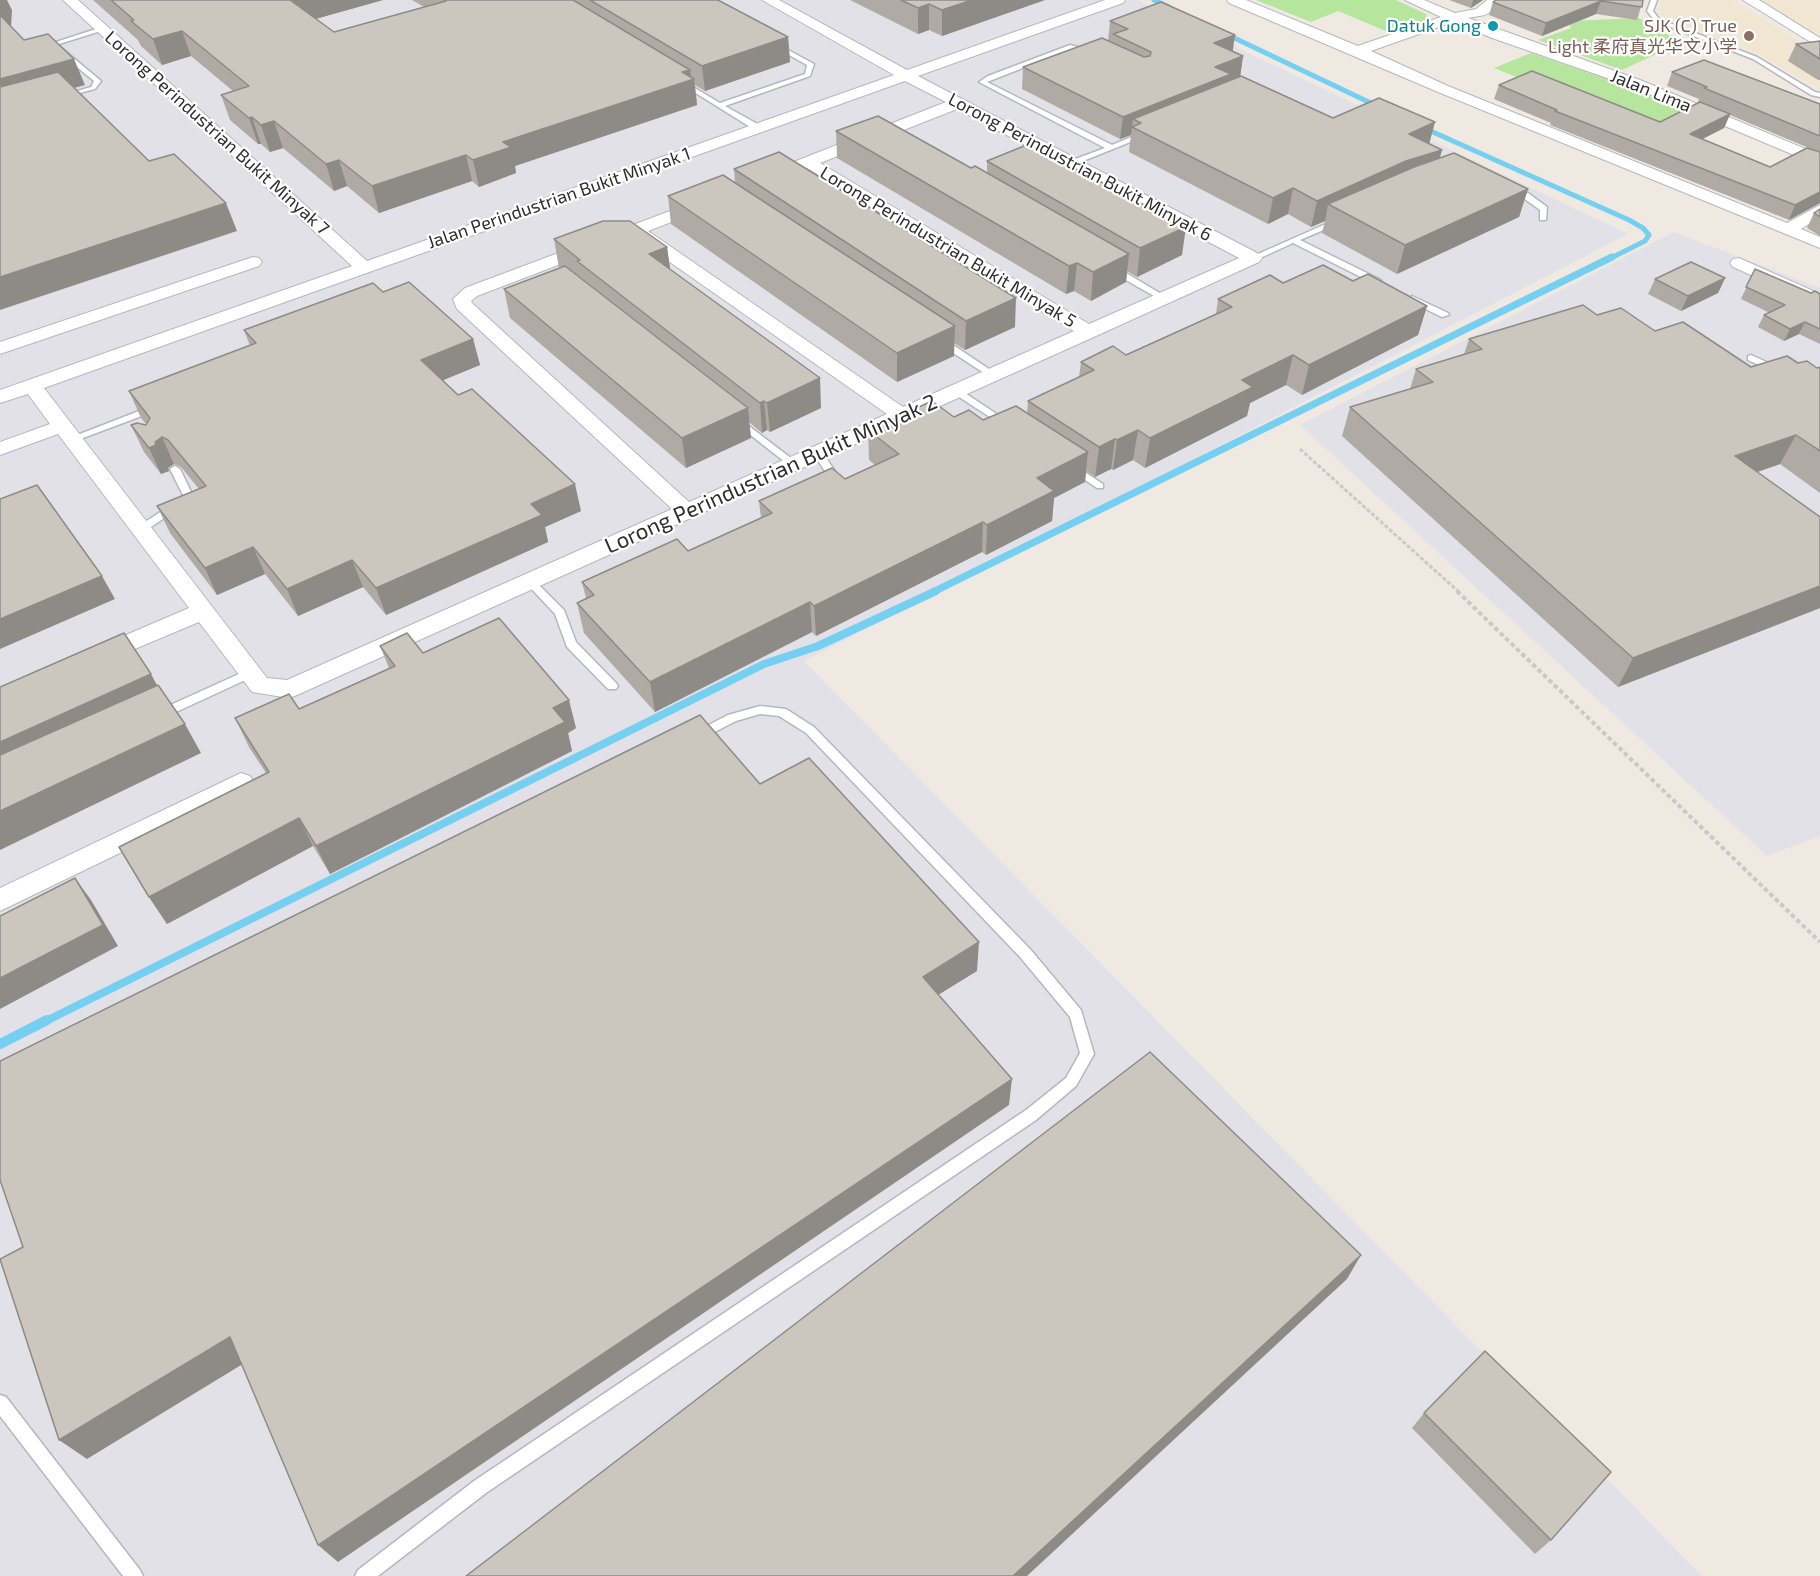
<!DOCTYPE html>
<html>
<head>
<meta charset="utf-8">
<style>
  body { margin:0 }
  canvas { display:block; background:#efe9e1 }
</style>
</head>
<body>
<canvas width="1820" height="1576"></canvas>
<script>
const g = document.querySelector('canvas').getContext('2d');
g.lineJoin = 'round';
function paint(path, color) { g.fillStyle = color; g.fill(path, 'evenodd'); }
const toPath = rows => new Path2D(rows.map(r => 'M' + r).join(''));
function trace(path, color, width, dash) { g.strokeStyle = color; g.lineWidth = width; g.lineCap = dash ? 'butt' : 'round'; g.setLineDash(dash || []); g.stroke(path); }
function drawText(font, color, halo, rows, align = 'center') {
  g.font = font + ' "Exo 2","Noto Sans SC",sans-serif'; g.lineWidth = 4.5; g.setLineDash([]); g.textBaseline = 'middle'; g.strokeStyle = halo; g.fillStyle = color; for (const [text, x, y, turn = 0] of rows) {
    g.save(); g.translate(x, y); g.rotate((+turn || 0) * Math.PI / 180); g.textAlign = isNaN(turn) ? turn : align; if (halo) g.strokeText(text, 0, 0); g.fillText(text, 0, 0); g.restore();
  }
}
paint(toPath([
  [0,0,1137,0,1628,234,804,661,1702,1576,0,1576],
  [1674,232,1820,288,1820,836,1767,856,1300,425]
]), '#e3e1e8');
paint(toPath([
  [1661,0,1732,0,1820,54,1820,89,1754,52,1664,19,1659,9],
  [1761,0,1820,0,1820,37]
]), '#f0e6d1');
paint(toPath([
  [1256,0,1396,0,1426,14,1428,21,1393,34,1338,11,1311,22],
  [1639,18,1661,32,1684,41,1622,70,1538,40,1571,28,1569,21],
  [1531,53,1638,90,1691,115,1654,133,1494,68]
]), '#b6e59e');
trace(toPath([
  [1154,0,1169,7],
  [1226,34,1377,106],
  [1424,128,1629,220,1643,228,1649,235,1645,241,1609,259]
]), '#75cff0', 5);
trace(toPath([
  [933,592,1612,257]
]), '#75cff0', 7);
trace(toPath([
  [44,1022,764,664,818,646,936,591]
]), '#75cff0', 8);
trace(toPath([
  [0,1044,47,1020]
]), '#75cff0', 10);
const lane = toPath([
  [1651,0,1657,0,1653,11,1659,19,1757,57,1815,92,1820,93,1820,97,1811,95,1753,59,1655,21,1647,11,1651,0],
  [102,27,105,29,104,30,59,44,59,46,101,81,95,89,60,98,60,96,91,87,94,81,54,48,53,43,102,27],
  [773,44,777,44,814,64,810,76,725,106,761,126,761,130,755,130,678,82,683,81,720,103,805,74,807,65,773,46,773,44],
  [1070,45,1094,51,1091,53,1071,49,987,82,1112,145,1141,133,1148,135,1073,165,1070,165,1070,161,1105,148,979,82,988,76,1070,45],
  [1510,188,1528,193,1547,207,1546,220,1540,220,1540,210,1522,197,1510,192,1510,188],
  [1337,219,1340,219,1340,223,1300,240,1381,280,1381,284,1375,284,1293,243,1256,260,1249,258,1337,219],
  [1110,267,1116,267,1168,298,1161,300,1110,271,1110,267],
  [1412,296,1448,313,1449,315,1442,317,1409,301,1408,299,1412,296],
  [941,338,944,339,998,375,996,377,990,377,938,343,938,339,941,338],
  [1751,355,1780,368,1782,370,1777,373,1774,372,1748,360,1748,356,1751,355],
  [956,388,959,389,1010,423,1005,426,1002,425,953,393,953,389,956,388],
  [152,406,155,407,155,411,75,441,69,441,67,439,152,406],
  [737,417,796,462,796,466,790,466,734,422,734,418,737,417],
  [818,450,823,453,842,482,840,484,837,485,832,482,813,453,818,450],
  [1072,464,1103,484,1103,488,1097,488,1069,469,1069,465,1072,464],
  [175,466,180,469,194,498,145,531,137,531,137,527,184,497,170,469,175,466],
  [530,579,534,580,564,610,576,642,616,683,618,686,616,689,608,689,567,647,555,614,525,582,530,579],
  [250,669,256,673,254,676,163,718,155,718,153,715,155,712,250,669],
  [760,706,786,709,814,727,1030,949,1081,1010,1094,1054,1076,1086,1036,1120,486,1493,378,1576,355,1576,358,1570,474,1481,1026,1110,1066,1078,1080,1053,1070,1017,1020,957,806,733,779,716,760,714,736,721,701,739,693,739,691,736,693,733,728,715,760,706],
  [0,1395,6,1397,140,1570,143,1576,123,1576,0,1416,0,1395]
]);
const street = toPath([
  [63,0,78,0,367,261,894,75,762,0,779,0,907,70,1105,0,1125,0,1123,3,918,76,1259,254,1262,258,1259,262,1096,336,297,695,289,698,252,692,199,622,99,664,91,662,87,656,91,650,189,608,58,434,0,455,0,442,50,424,28,394,0,403,0,390,352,266,63,0],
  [905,81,946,102,763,174,761,177,769,182,807,168,1074,331,903,407,648,231,708,208,710,204,702,199,465,288,453,299,457,309,672,509,287,680,267,678,44,388,905,81],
  [957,109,1239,258,1089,324,820,163,957,109],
  [634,236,634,237,887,414,689,502,472,303,471,301,477,296,634,236],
  [1227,0,1246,0,1358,46,1441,17,1405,0,1424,0,1455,13,1476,9,1487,0,1501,0,1495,9,1485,15,1468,18,1640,80,1820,155,1820,166,1630,86,1492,38,1453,22,1371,51,1448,86,1787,223,1820,205,1820,217,1801,229,1820,237,1820,248,1438,92,1229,3,1227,0],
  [1743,0,1759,0,1820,38,1820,48,1743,0],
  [253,257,259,258,262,262,259,266,0,354,0,342,253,257],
  [1739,258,1820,294,1820,306,1733,267,1730,263,1733,259,1739,258],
  [241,773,250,776,254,783,250,790,0,911,0,888,241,773]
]);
trace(lane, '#b4b7c1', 3);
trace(street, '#b4b7c1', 2);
trace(toPath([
  [1300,449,1459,592]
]), '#c9c9c9', 3, [4, 2]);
trace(toPath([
  [1457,591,1820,942]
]), '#c9c9c9', 4, [4.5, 3]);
paint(lane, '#fff');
paint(street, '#fff');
paint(toPath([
  [93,0,383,0,316,19,334,32,424,7,412,0,718,0,788,37,790,62,705,91,695,85,697,105,515,166,516,173,479,187,472,181,379,213,347,186,334,191,283,148,270,152,261,144,258,144,230,120,221,95,233,91,191,56,162,65,141,46,138,40],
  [850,0,1045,0,942,36,929,30,918,34],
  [1449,0,1483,0,1471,8],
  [1643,0,1637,20,1596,14,1542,36,1489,15,1493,2],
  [1110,21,1235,35,1232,51,1243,56,1240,77,1333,118,1435,122,1429,144,1439,159,1528,189,1519,217,1397,274,1322,233,1325,221,1311,227,1288,214,1268,224,1129,152,1131,135,1120,139,1022,89,1023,67,1108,41],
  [1820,41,1820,80,1818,80,1788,61,1796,44],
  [1672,72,1820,104,1820,203,1789,220,1550,125,1551,123,1494,99,1499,85,1660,122,1699,102,1698,102,1699,99,1667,86],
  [1730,115,1816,151,1770,167,1702,139,1724,128],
  [836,131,971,168,987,173,987,161,1182,255,1137,277,1127,271,1126,282,1091,301,1074,291,1066,294,837,158],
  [734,169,1015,327,965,350,954,343,954,356,897,382,671,224,668,196,735,183],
  [1820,209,1820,236,1807,228,1814,213],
  [554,239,667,247,670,269,821,408,770,432,767,430,762,433,749,422,751,438,686,468,510,318,504,289,559,268],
  [1755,269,1811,293,1820,294,1820,344,1799,334,1784,341,1758,327,1764,315,1770,313,1741,299],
  [1725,278,1718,293,1681,311,1648,294,1655,279],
  [1353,281,1427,306,1418,335,1302,395,1286,385,1250,403,1247,416,1145,468,1133,460,1113,470,1111,469,1095,477,1086,471,1085,482,1054,498,1052,521,986,555,982,552,816,636,812,632,655,712,584,633,577,603,586,598,582,582,688,551,761,518,759,501,845,479,875,465,869,460,868,430,954,417,983,420,1027,413,1028,401,1079,377,1081,362,1126,355,1216,314,1218,299,1283,283],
  [383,292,473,339,480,365,443,380,581,511,545,527,548,542,386,615,363,587,298,616,265,574,217,595,170,533,157,506,199,489,181,467,174,464,168,468,169,471,161,474,144,452,131,425,146,425,146,424,141,418,129,391,250,346,244,330],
  [1597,315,1655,331,1751,367,1798,363,1817,368,1820,367,1820,493,1780,464,1757,472,1820,517,1820,608,1618,687,1342,436,1350,407,1410,389,1416,369,1464,354,1469,339],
  [380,646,423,653,576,728,568,733,572,751,330,874,313,846,167,924,149,897,266,773,249,747,235,718,299,709,389,668],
  [1424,1413,1551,1540,1535,1554,1412,1428]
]), '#afaba4');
paint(toPath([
  [0,0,7,0,12,10,11,27,0,27],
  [289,0,383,0,297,24],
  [972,0,1045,0,942,36,942,10],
  [1473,0,1483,0,1471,8],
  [1601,1,1596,14,1542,36,1546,23],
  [929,4,929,30,918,34,918,8],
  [182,31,191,56,162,65,153,39],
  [1235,35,1232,56,1214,43],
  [788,37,790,62,705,91,702,66],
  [1243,56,1240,78,1141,123,1133,119,1131,135,1120,139,1123,117,1215,67],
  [74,59,85,85,3,108,0,110,0,79],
  [690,70,692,80,694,79,697,105,515,166,516,173,479,187,473,160,503,142],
  [1730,114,1724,128,1685,148,1690,134],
  [252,117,261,144,258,144,249,118],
  [274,121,283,148,270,152,261,125],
  [1435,122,1428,148,1409,134],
  [1442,150,1435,176,1328,204,1325,221,1311,227,1317,201,1406,161],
  [466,155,472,181,379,213,372,186],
  [339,160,347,186,334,191,326,164],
  [1293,188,1288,214,1268,224,1273,198],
  [1528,189,1519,217,1397,274,1405,245],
  [1820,192,1820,203,1789,220,1795,205],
  [226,203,237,231,0,310,0,277],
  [1186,227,1182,255,1137,277,1140,248],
  [667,247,671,276,649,254],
  [1129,254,1126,282,1091,301,1093,272],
  [1077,263,1074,291,1066,294,1069,266],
  [1725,278,1718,293,1681,311,1688,296],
  [1016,298,1015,327,965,350,966,321],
  [1427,306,1418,335,1302,395,1309,365],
  [1805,322,1799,334,1784,341,1790,329],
  [955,326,954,356,897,382,897,353],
  [473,339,480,365,429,386,421,360],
  [1293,355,1286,385,1250,403,1247,416,1145,468,1150,438,1242,380],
  [820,378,821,408,770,432,767,403],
  [764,401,767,430,762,433,760,403],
  [748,408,751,438,686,468,682,438],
  [1138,430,1133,460,1113,470,1117,440],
  [1796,435,1780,464,1720,485,1735,456],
  [162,437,174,464,168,468,169,471,161,474,149,448],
  [1115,439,1111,469,1095,477,1099,447],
  [1088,452,1085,482,1054,498,1052,521,986,555,987,525,1037,478],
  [575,484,581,511,545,527,548,542,386,615,376,588,531,504],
  [983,522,982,552,816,636,814,606],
  [253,547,265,574,217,595,205,568],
  [352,560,363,587,298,616,287,589],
  [102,576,115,599,0,649,0,619],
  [1820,586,1820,608,1618,687,1633,658],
  [810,602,812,632,655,712,650,682],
  [151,674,167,704,0,781,0,742],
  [569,700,576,728,568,733,572,751,330,874,316,846,553,708],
  [185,724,201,753,0,850,0,811],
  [299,818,313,846,167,924,149,897],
  [75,878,91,900,118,946,0,1009,0,978],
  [979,942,977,971,922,1005,923,977],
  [1012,1079,1009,1105,338,1562,318,1545],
  [1361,1255,1347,1279,1027,1576,1013,1576],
  [230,1337,251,1359,87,1459,59,1440]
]), '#8e8b86');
const building = toPath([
  [111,0,290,0,334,32,446,1,444,0,573,0,690,70,682,72,694,79,503,142,511,147,473,160,466,155,372,186,339,160,326,164,274,121,261,125,252,117,249,118,221,95,249,86,182,31,153,39,131,21,134,20,111,0],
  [590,0,718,0,788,37,702,66,590,0],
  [901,0,972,0,942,10,929,4,918,8,901,0],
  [1496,0,1643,0,1642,7,1601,1,1546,23,1493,2,1496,0],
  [1161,2,1235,35,1214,43,1243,56,1215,67,1231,74,1123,117,1023,67,1102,38,1144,57,1150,56,1151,52,1113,34,1128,29,1110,21,1161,2],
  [0,15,24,40,48,34,74,59,0,79,0,15],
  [1820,41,1820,59,1796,44,1820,41],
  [1704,60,1820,104,1820,136,1704,88,1707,87,1672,72,1704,60],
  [1532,71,1660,122,1700,102,1730,114,1690,134,1770,167,1807,148,1820,152,1820,192,1795,205,1555,111,1557,110,1499,85,1532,71],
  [58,72,149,161,174,154,226,203,0,277,0,87,58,72],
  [1241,76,1333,118,1379,98,1435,122,1409,134,1442,150,1406,161,1317,201,1293,188,1273,198,1132,127,1141,123,1133,119,1241,76],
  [878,116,971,168,975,166,1129,254,1093,272,1077,263,1069,266,836,131,878,116],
  [1029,144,1186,227,1140,248,987,161,1029,144],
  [779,152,1016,298,966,321,734,169,779,152],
  [1454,153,1528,189,1405,245,1328,204,1414,167,1454,153],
  [723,175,955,326,897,353,668,196,723,175],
  [1820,209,1820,217,1814,213,1820,209],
  [603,221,630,221,667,247,649,254,820,378,767,403,764,401,760,403,577,261,580,260,554,239,603,221],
  [1691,262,1725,278,1688,296,1655,279,1691,262],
  [1323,265,1353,281,1368,274,1427,306,1309,365,1293,355,1242,380,1253,387,1150,438,1138,430,1117,440,1115,439,1099,447,1028,401,1094,370,1081,362,1113,346,1126,355,1232,307,1218,299,1270,275,1283,283,1323,265],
  [565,266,748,408,682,438,504,289,565,266],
  [1755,269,1811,293,1815,291,1820,294,1820,329,1805,322,1790,329,1764,315,1785,305,1746,287,1755,269],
  [409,282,473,339,421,360,458,395,472,389,575,484,531,504,542,515,376,588,352,560,287,589,253,547,205,568,157,506,206,486,168,440,162,437,155,442,156,445,149,448,131,425,137,423,146,425,150,418,129,391,256,343,244,330,373,283,383,292,409,282],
  [1583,305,1597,315,1621,308,1655,331,1683,322,1751,367,1787,356,1798,363,1807,361,1817,368,1820,367,1820,451,1796,435,1735,456,1820,517,1820,586,1633,658,1350,407,1433,382,1416,369,1482,349,1469,339,1583,305],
  [932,401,954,417,969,410,983,420,1016,406,1088,452,1037,478,1054,491,987,525,983,522,814,606,810,602,650,682,577,603,594,595,582,582,677,539,688,551,772,513,759,501,832,468,845,479,899,454,868,430,932,401],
  [37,485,102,576,0,619,0,499,37,485],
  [499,618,569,700,553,708,565,722,316,846,299,818,149,897,119,847,269,772,235,718,289,694,299,709,395,666,380,646,407,633,423,653,499,618],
  [124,633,151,674,0,742,0,687,124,633],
  [158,685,185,724,0,811,0,755,158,685],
  [700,715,760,784,809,758,979,942,923,977,1012,1079,318,1545,230,1337,59,1440,0,1259,23,1247,0,1180,0,1061,700,715],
  [75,878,103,925,0,978,0,916,75,878],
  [1150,1052,1361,1255,1013,1576,466,1576,1150,1052],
  [1485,1351,1611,1472,1551,1540,1424,1413,1485,1351]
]);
paint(building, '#cbc7bf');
trace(building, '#8e8b86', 1.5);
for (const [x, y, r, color] of [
  [1493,26,6,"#0f9aa8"],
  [1749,36,6,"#8d6e63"]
]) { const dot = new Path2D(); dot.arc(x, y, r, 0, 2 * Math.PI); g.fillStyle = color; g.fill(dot); trace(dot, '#fff', 2); }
drawText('18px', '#0d838f', '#fff', [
  ["Datuk Gong",1481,26]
], 'right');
drawText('18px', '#785e54', '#fff', [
  ["SJK (C) True",1737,26],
  ["Light 柔府真光华文小学",1737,47]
], 'right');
drawText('18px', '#2e2e2e', '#fff', [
  ["Jalan Lima",1651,91,22],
  ["Lorong Perindustrian Bukit Minyak 7",217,133,42],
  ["Lorong Perindustrian Bukit Minyak 6",1080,167,28],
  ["Jalan Perindustrian Bukit Minyak 1",559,198,-19],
  ["Lorong Perindustrian Bukit Minyak 5",948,247,31]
]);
drawText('22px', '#2e2e2e', '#fff', [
  ["Lorong Perindustrian Bukit Minyak 2",771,474,-24]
]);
</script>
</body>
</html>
